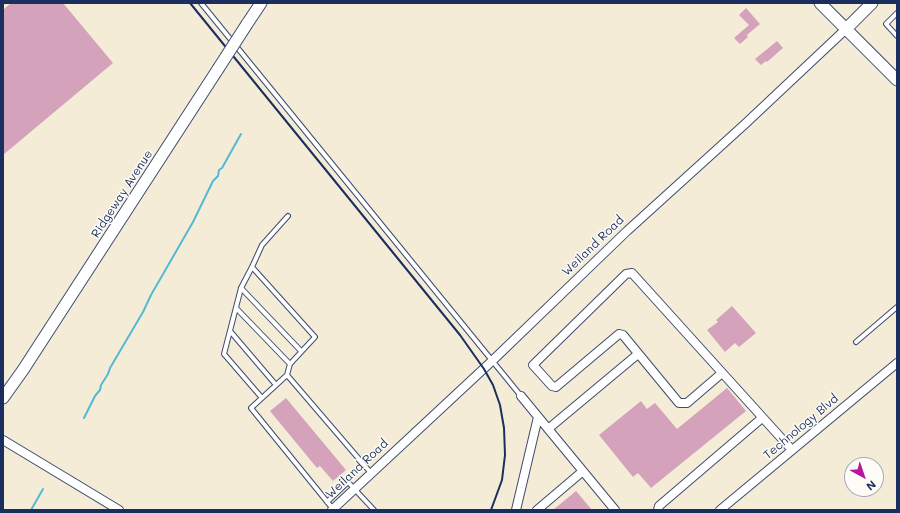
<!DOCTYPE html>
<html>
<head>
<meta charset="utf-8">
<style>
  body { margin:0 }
  #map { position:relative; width:900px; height:513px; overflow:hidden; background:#f4ecd7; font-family:Mali,sans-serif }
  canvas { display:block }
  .frame { position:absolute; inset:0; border:4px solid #1b2f5e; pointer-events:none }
  .north { position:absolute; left:844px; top:457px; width:40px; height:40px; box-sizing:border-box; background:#fdfcf7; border:1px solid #a3aaba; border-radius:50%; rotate:140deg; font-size:11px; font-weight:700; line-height:16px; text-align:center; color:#1b2f5e }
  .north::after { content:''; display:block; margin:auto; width:14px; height:18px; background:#b5179e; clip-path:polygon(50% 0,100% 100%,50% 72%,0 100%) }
</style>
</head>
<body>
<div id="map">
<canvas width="900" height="513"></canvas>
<div class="frame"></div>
<div class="north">N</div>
</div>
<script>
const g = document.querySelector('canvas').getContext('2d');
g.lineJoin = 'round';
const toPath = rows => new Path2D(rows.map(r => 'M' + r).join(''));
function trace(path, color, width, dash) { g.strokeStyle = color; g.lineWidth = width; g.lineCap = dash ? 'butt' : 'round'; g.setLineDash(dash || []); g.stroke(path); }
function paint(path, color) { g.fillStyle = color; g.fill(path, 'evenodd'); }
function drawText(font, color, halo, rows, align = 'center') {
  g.font = font + ' Mali,sans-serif'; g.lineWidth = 3; g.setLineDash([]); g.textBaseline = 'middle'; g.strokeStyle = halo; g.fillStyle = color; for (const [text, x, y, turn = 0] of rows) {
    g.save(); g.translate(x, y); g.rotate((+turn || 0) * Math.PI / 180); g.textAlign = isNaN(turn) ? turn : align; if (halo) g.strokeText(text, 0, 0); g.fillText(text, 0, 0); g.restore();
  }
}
trace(toPath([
  [84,418,95,396,100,390,101,385,108,374,110,368,143,312,151,295,193,222,213,181,218,176,219,170,222,168,241,134],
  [31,510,43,489]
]), '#54bad2', 2);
paint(toPath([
  [11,3,63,3,113,63,3,155,3,10],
  [746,8,760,24,747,35,748,37,740,44,734,38,749,25,739,15],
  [777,41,783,48,767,62,766,61,761,65,755,59],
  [732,306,756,333,739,347,735,343,725,352,707,330,718,322,716,320],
  [727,388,746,411,651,488,638,473,633,477,599,435,641,401,647,409,655,403,677,429],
  [286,398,346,470,333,481,320,466,317,468,270,411],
  [576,491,592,510,553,510]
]), '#d4a3bb');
const lane = toPath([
  [201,3,521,396],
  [897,13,886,24,897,36],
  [252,267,315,337,290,364,287,375,251,408,333,509],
  [241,288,301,351],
  [236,308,290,364],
  [230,331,276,385],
  [856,342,897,307],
  [287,375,371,473],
  [262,398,224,354,241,288,252,267,262,245,288,216],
  [327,502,348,482,374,510]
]);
const street = toPath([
  [722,373,687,403,679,403,623,335,619,334,556,387,552,386,533,365,626,274,632,273,792,450],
  [521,396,615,510],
  [548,429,638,354],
  [3,440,119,510],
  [332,510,492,361,627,231,745,124,846,29],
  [516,510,538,417],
  [537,510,583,471],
  [658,510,659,506,762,418],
  [720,510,897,363]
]);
const secondary = toPath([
  [820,3,897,80],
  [247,24,261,3],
  [846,29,872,3],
  [3,398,23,370,218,69]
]);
trace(lane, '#3c4b70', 6);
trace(street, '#3c4b70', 10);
trace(secondary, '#3c4b70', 13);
trace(lane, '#fff', 4);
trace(street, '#fff', 8);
trace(secondary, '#fff', 11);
trace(toPath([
  [190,3,460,335,484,369,493,385,500,405,504,428,505,455,502,480,491,510]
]), '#1b2f5e', 2);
const secondaryBridge = toPath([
  [218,69,247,24]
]);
trace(secondaryBridge, '#3c4b70', 13, []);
trace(secondaryBridge, '#fff', 11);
drawText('12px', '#1b2f5e', '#fdfcf7', [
  ["Ridgeway Avenue",122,194,-57],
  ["Weiland Road",593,246,-44],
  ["Technology Blvd",801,427,-40],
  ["Weiland Road",357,469,-43]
]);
</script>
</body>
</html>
